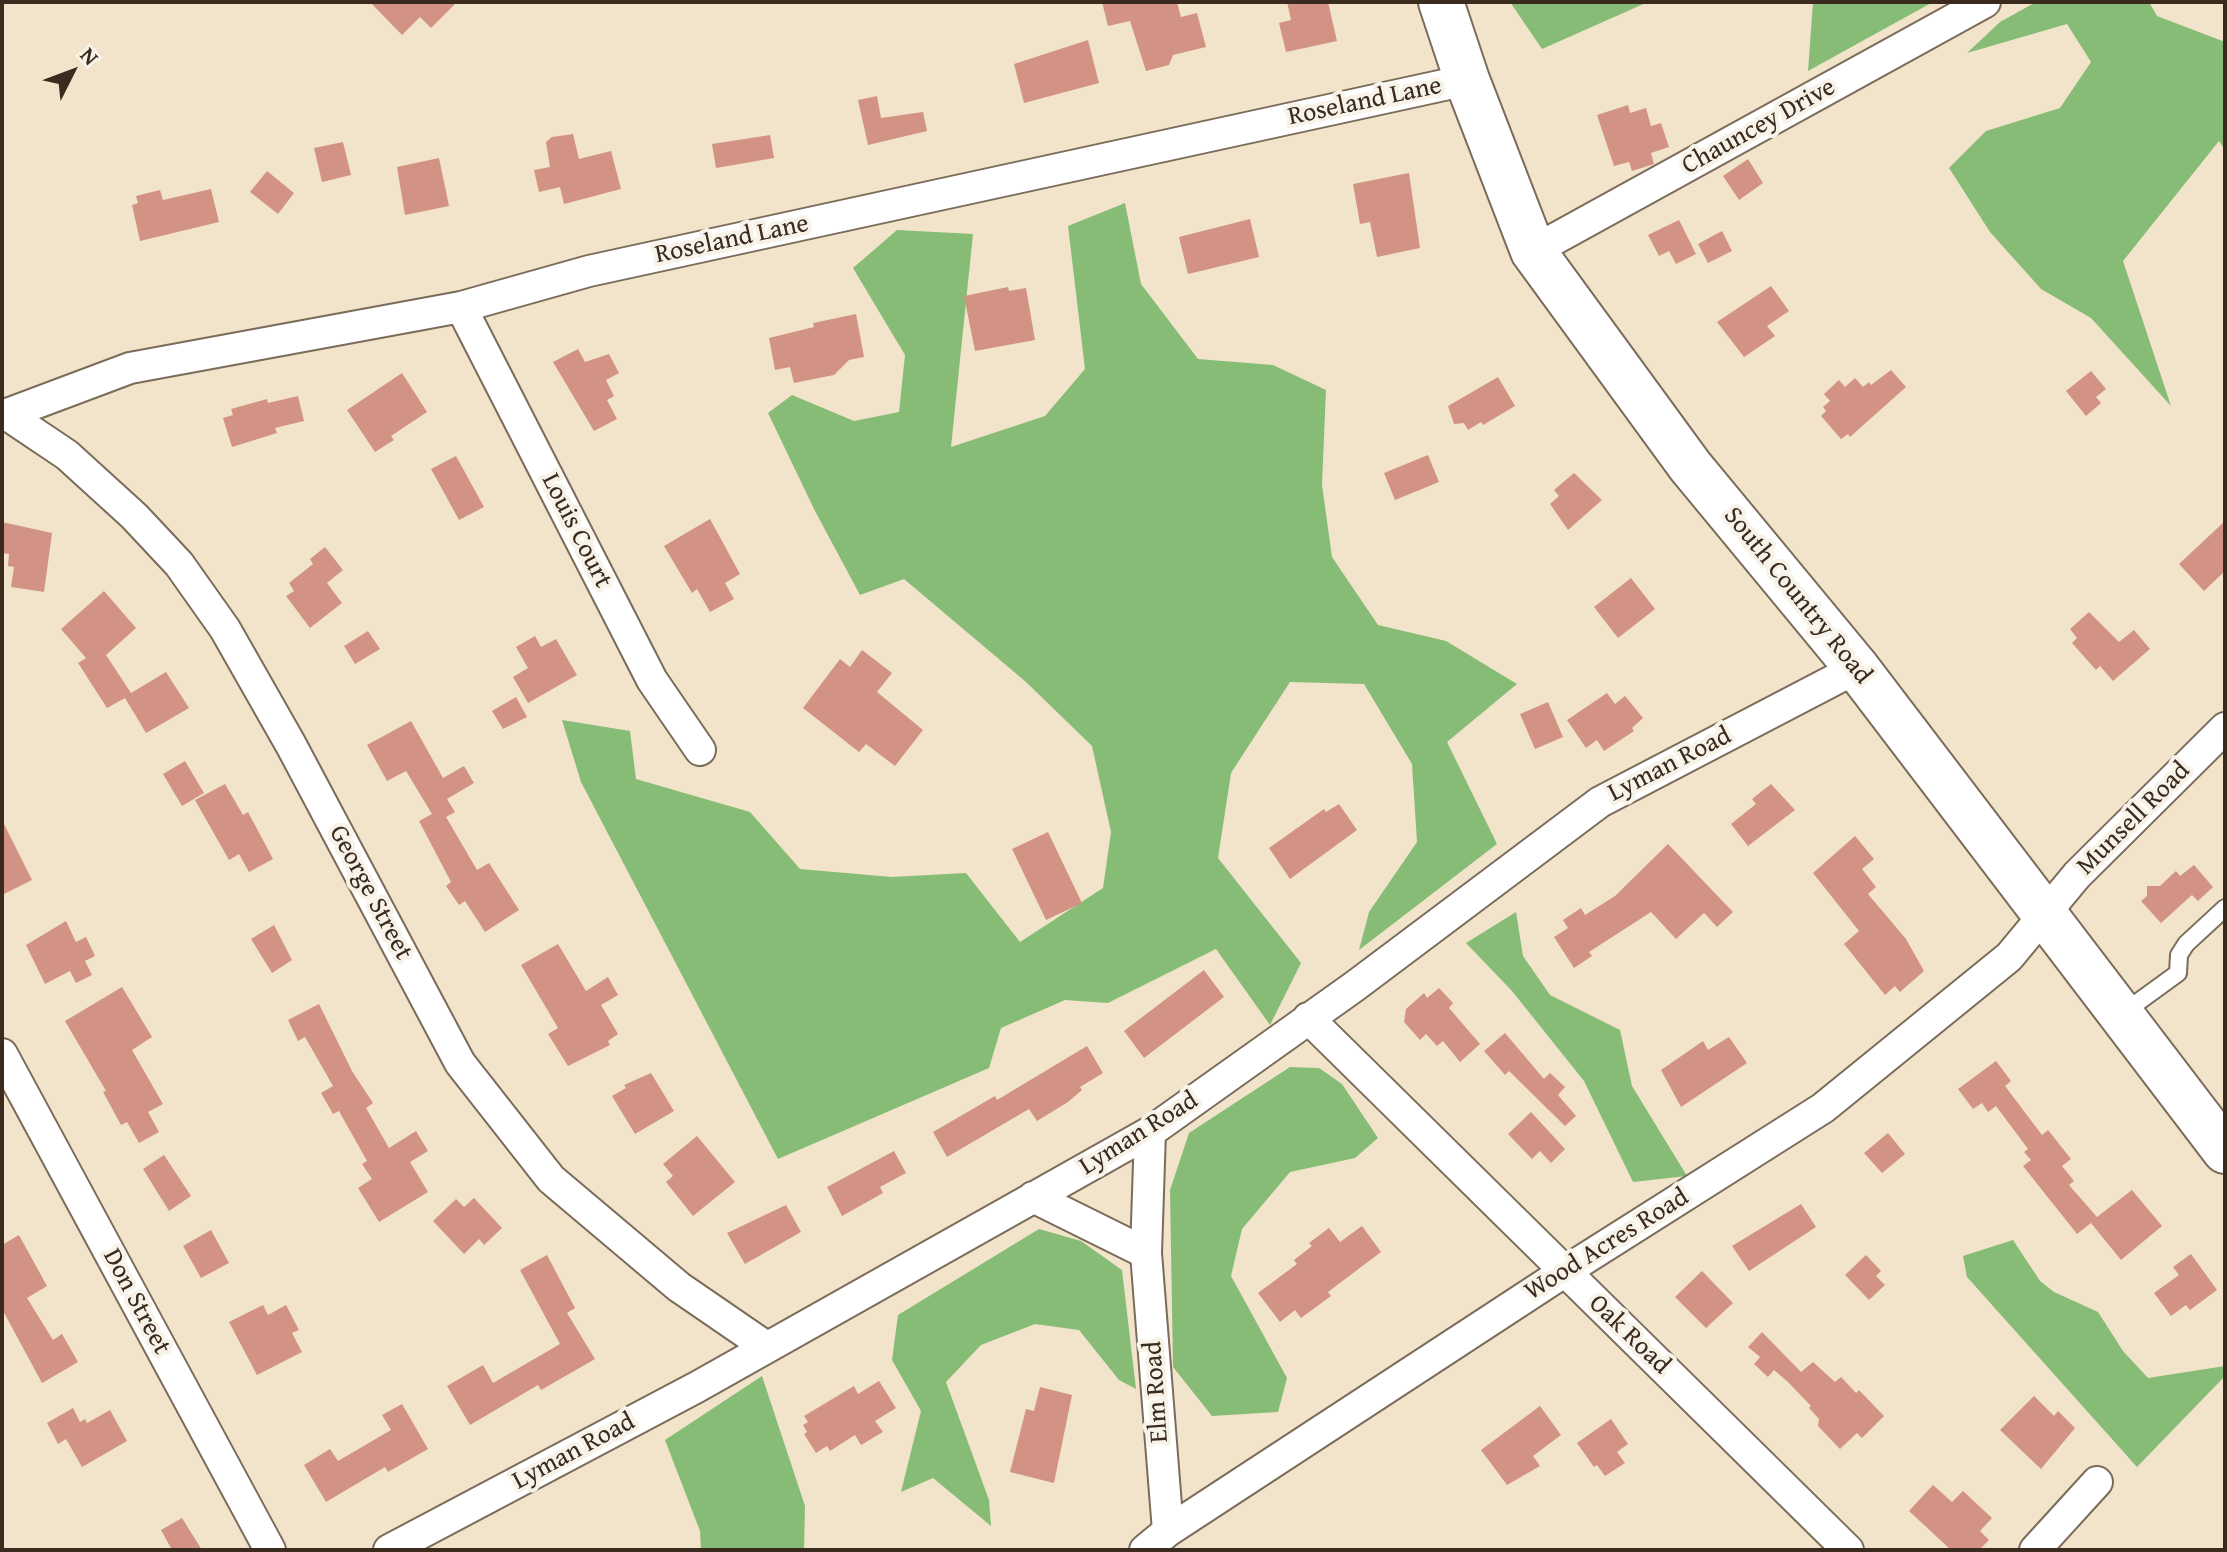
<!DOCTYPE html>
<html>
<head>
<meta charset="utf-8">
<style>
  body { margin:0 }
  #map { position:relative; width:2227px; height:1552px; overflow:hidden; background:#f1e4ca; font-family:"Gentium Book Plus",serif }
  canvas { display:block }
  .frame { position:absolute; inset:0; border:4px solid #3b2a1e; pointer-events:none }
  .north { position:absolute; left:32px; top:32px; width:80px; height:80px; -webkit-text-stroke:6px #f7f3e8; paint-order:stroke; rotate:48deg; font-size:22px; font-weight:700; line-height:32px; text-align:center; color:#3b2a1e }
  .north::after { content:''; display:block; margin:auto; width:28px; height:36px; background:#3b2a1e; clip-path:polygon(50% 0,100% 100%,50% 72%,0 100%) }
</style>
</head>
<body>
<div id="map">
<canvas width="2227" height="1552"></canvas>
<div class="frame"></div>
<div class="north">N</div>
</div>
<script>
const g = document.querySelector('canvas').getContext('2d');
g.lineJoin = 'round';
function paint(path, color) { g.fillStyle = color; g.fill(path, 'evenodd'); }
const toPath = rows => new Path2D(rows.map(r => 'M' + r).join(''));
function trace(path, color, width, dash) { g.strokeStyle = color; g.lineWidth = width; g.lineCap = dash ? 'butt' : 'round'; g.setLineDash(dash || []); g.stroke(path); }
function drawText(font, color, halo, rows, align = 'center') {
  g.font = font + ' "Gentium Book Plus",serif'; g.lineWidth = 8; g.setLineDash([]); g.textBaseline = 'middle'; g.strokeStyle = halo; g.fillStyle = color; for (const [text, x, y, turn = 0] of rows) {
    g.save(); g.translate(x, y); g.rotate((+turn || 0) * Math.PI / 180); g.textAlign = isNaN(turn) ? turn : align; if (halo) g.strokeText(text, 0, 0); g.fillText(text, 0, 0); g.restore();
  }
}
paint(toPath([
  [1510,2,1648,2,1542,49],
  [1813,2,1933,2,1808,71],
  [2036,2,2149,2,2157,16,2225,42,2225,150,2219,141,2123,261,2171,406,2091,318,2041,289,1990,232,1949,168,1986,131,2060,108,2091,62,2067,24,1967,53,2000,22],
  [1125,203,1141,284,1198,359,1273,365,1326,390,1322,485,1332,557,1378,625,1446,641,1517,684,1447,742,1497,844,1359,950,1369,912,1417,842,1412,764,1364,684,1290,682,1231,773,1218,858,1301,963,1270,1025,1216,949,1108,1003,1065,1000,1001,1028,989,1068,778,1159,581,782,562,720,630,731,636,779,750,812,800,869,892,877,966,873,1020,942,1103,888,1111,832,1092,746,1026,682,904,579,860,595,815,511,768,413,792,395,854,421,899,412,905,355,853,268,897,230,973,234,951,447,1045,416,1085,369,1068,226],
  [1516,912,1523,956,1550,995,1620,1030,1632,1086,1687,1176,1633,1182,1584,1081,1512,991,1466,943],
  [1290,1067,1319,1068,1342,1084,1378,1138,1355,1158,1290,1172,1242,1229,1231,1276,1287,1378,1278,1412,1212,1416,1173,1367,1170,1190,1189,1133],
  [1039,1229,1081,1241,1122,1270,1136,1389,1119,1380,1079,1330,1035,1324,981,1345,946,1382,989,1500,991,1526,933,1478,901,1492,921,1411,892,1360,898,1315],
  [2013,1240,2040,1281,2054,1292,2098,1312,2123,1351,2148,1378,2225,1366,2225,1376,2137,1467,1967,1277,1963,1256],
  [762,1376,805,1506,804,1550,701,1550,700,1531,665,1440]
]), '#87bc76');
paint(toPath([
  [370,2,457,2,431,28,420,17,402,35],
  [1102,2,1177,2,1181,17,1197,13,1206,47,1173,55,1169,65,1146,71,1130,21,1108,26],
  [1287,2,1328,2,1337,41,1286,52,1279,23,1291,20],
  [1088,40,1099,83,1024,103,1014,64],
  [877,96,881,118,923,112,927,131,868,145,858,100],
  [1628,105,1630,113,1646,108,1651,126,1661,123,1669,147,1651,153,1654,164,1632,171,1629,162,1614,166,1597,115],
  [573,134,579,159,611,151,621,189,564,204,560,187,539,192,534,170,550,167,546,142,552,137],
  [770,135,774,158,716,168,712,144],
  [343,142,351,175,322,182,314,148],
  [439,158,449,206,405,215,397,167],
  [1748,159,1763,183,1739,200,1723,176],
  [267,171,294,193,278,214,250,192],
  [1409,173,1420,248,1377,257,1370,222,1360,224,1353,184],
  [211,189,219,222,140,241,132,205,138,203,136,196,160,190,163,200],
  [1250,219,1259,257,1188,274,1179,237],
  [1679,220,1696,254,1676,264,1669,251,1659,256,1648,235],
  [1722,231,1732,251,1708,263,1698,244],
  [1771,286,1789,311,1767,326,1775,336,1744,357,1717,322],
  [1008,287,1009,291,1026,288,1035,340,975,351,964,296],
  [856,314,864,357,849,360,834,375,794,383,790,367,775,370,769,338,814,327,813,323],
  [578,349,585,362,609,354,619,373,606,380,614,396,607,400,617,419,594,431,553,362],
  [1891,370,1906,387,1850,437,1848,434,1841,439,1821,416,1826,411,1823,407,1830,401,1824,394,1839,380,1845,387,1855,378,1863,387,1869,382,1871,385],
  [2091,371,2106,389,2096,397,2101,403,2086,416,2066,391],
  [402,373,427,412,391,436,394,440,375,452,347,410],
  [1498,377,1515,406,1483,425,1481,422,1468,430,1464,423,1454,424,1448,406],
  [298,396,304,421,275,428,277,433,232,447,223,418,233,415,231,409,267,399,268,403],
  [1428,455,1439,482,1395,500,1384,473],
  [456,456,484,507,459,520,431,469],
  [1574,473,1602,500,1568,530,1550,504,1559,496,1554,490],
  [710,519,740,574,725,583,734,599,710,612,697,589,692,593,664,546],
  [2225,521,2225,571,2204,591,2179,564],
  [2,522,52,533,44,592,11,587,14,567,8,566,9,554,2,553],
  [325,547,343,570,327,583,342,603,310,628,286,596,294,591,289,583,313,564,310,559],
  [1631,578,1655,609,1618,638,1594,607],
  [104,591,136,628,106,655,131,693,166,672,189,708,146,733,125,698,107,708,78,663,86,658,61,629],
  [2089,612,2119,642,2134,630,2150,649,2113,681,2100,666,2096,670,2072,643,2077,638,2070,629],
  [368,631,380,649,355,664,344,646],
  [535,636,541,647,556,639,577,675,528,703,513,677,528,668,516,647],
  [862,650,892,673,877,692,923,730,895,766,866,744,859,752,803,708,840,659,850,667],
  [1607,693,1615,704,1625,696,1643,718,1632,728,1634,731,1604,751,1597,740,1586,748,1567,720],
  [516,697,527,717,503,729,492,711],
  [1548,702,1563,737,1535,749,1520,714],
  [411,721,443,778,464,766,474,783,447,799,455,812,446,817,477,870,489,863,519,910,485,932,465,901,459,905,446,886,451,882,419,821,432,814,406,771,387,781,367,745],
  [185,761,204,793,182,806,163,774],
  [225,784,243,815,248,812,273,859,249,872,239,854,229,860,195,800],
  [1771,784,1795,810,1748,846,1731,824,1756,804,1752,799],
  [1339,804,1357,830,1290,879,1269,848,1324,809,1326,812],
  [2,820,32,880,2,895],
  [1048,832,1082,903,1046,920,1012,849],
  [1855,836,1874,859,1862,869,1876,887,1868,894,1906,939,1924,971,1900,992,1895,986,1885,995,1844,944,1859,931,1813,873],
  [1668,844,1733,912,1717,927,1704,913,1676,939,1651,912,1589,952,1592,956,1574,968,1554,937,1568,928,1563,920,1581,908,1585,915,1615,896],
  [2194,865,2213,887,2198,901,2192,895,2161,923,2141,901,2147,896,2147,886,2160,886,2176,871,2180,876],
  [66,921,76,942,86,937,95,956,85,961,92,975,76,983,70,971,45,984,26,945],
  [274,925,292,960,272,973,251,939],
  [558,944,586,991,608,977,618,995,601,1005,618,1034,608,1041,610,1045,568,1066,548,1034,558,1028,521,965],
  [1204,970,1224,997,1144,1058,1124,1031],
  [122,987,152,1037,132,1050,163,1104,148,1112,159,1132,139,1143,127,1122,121,1125,103,1092,106,1091,65,1021],
  [1439,988,1453,1003,1449,1008,1480,1044,1460,1062,1443,1041,1437,1046,1426,1034,1420,1040,1404,1022,1406,1009,1424,993,1427,998],
  [319,1004,352,1071,373,1103,366,1108,389,1148,416,1131,428,1151,410,1162,428,1192,379,1222,358,1188,372,1179,362,1164,367,1161,339,1111,333,1114,321,1093,333,1086,305,1037,298,1041,288,1020],
  [1505,1033,1544,1079,1550,1073,1565,1087,1558,1095,1576,1116,1565,1126,1509,1071,1505,1075,1484,1051],
  [1729,1037,1747,1063,1681,1107,1661,1070,1703,1041,1708,1050],
  [1087,1046,1103,1073,1080,1087,1082,1090,1068,1102,1037,1121,1029,1109,947,1157,933,1132,995,1096,997,1100],
  [1996,1061,2011,1081,2005,1086,2042,1135,2048,1130,2071,1159,2062,1166,2074,1181,2069,1185,2097,1217,2132,1190,2162,1226,2121,1260,2091,1223,2077,1234,2023,1166,2031,1160,2024,1152,2028,1149,1996,1106,1988,1112,1982,1103,1973,1109,1958,1089],
  [651,1073,674,1111,635,1134,612,1096,626,1088,624,1085],
  [1531,1112,1565,1149,1551,1163,1540,1151,1532,1159,1508,1134],
  [1888,1133,1905,1154,1882,1173,1864,1153],
  [697,1136,735,1182,693,1216,666,1182,673,1176,663,1164],
  [894,1151,906,1173,880,1187,883,1193,842,1216,827,1187],
  [164,1155,191,1196,169,1211,143,1169],
  [474,1198,502,1228,484,1245,479,1239,464,1254,433,1221,456,1199,464,1207],
  [1801,1204,1816,1227,1749,1271,1732,1246],
  [786,1205,801,1232,745,1264,727,1233],
  [1362,1226,1381,1252,1328,1292,1331,1296,1301,1318,1295,1310,1280,1322,1258,1293,1297,1264,1294,1260,1312,1246,1309,1243,1329,1228,1340,1242],
  [211,1230,229,1263,201,1278,183,1246],
  [19,1235,47,1286,27,1298,53,1340,62,1334,78,1362,42,1383,2,1309,2,1245],
  [2191,1254,2217,1290,2190,1310,2186,1305,2171,1316,2154,1293,2179,1275,2173,1267],
  [547,1255,575,1308,567,1313,595,1359,541,1390,538,1385,470,1425,447,1386,483,1365,493,1383,560,1344,520,1270],
  [1866,1255,1881,1271,1876,1276,1885,1285,1869,1300,1845,1275],
  [1702,1271,1733,1303,1706,1328,1675,1297],
  [263,1305,268,1315,286,1305,299,1330,292,1333,302,1352,257,1375,229,1322],
  [1762,1332,1801,1372,1813,1362,1835,1382,1841,1377,1856,1393,1859,1390,1884,1416,1862,1438,1857,1433,1840,1449,1818,1426,1819,1419,1809,1408,1811,1406,1788,1382,1774,1370,1768,1377,1754,1364,1760,1357,1748,1347],
  [879,1381,896,1408,875,1421,883,1432,861,1445,855,1435,830,1451,827,1446,816,1453,804,1434,807,1432,803,1425,808,1422,804,1416,854,1386,858,1394],
  [1040,1387,1072,1395,1054,1483,1010,1472,1026,1409,1034,1411],
  [2034,1396,2054,1416,2058,1411,2075,1428,2041,1469,2000,1430],
  [402,1404,428,1449,388,1472,385,1467,326,1502,304,1465,330,1449,338,1461,391,1430,382,1415],
  [1540,1406,1561,1435,1533,1456,1540,1466,1507,1485,1481,1450],
  [73,1408,80,1422,85,1419,87,1423,110,1410,127,1441,82,1467,66,1439,58,1444,47,1423],
  [1611,1419,1628,1444,1617,1452,1625,1463,1605,1476,1597,1465,1594,1467,1577,1443],
  [1933,1485,1952,1502,1963,1491,1992,1518,1980,1531,1989,1540,1979,1550,1951,1550,1909,1511],
  [182,1518,202,1550,172,1550,161,1530]
]), '#d29384');
const service = toPath([
  [2123,1013,2178,973,2179,955,2186,944,2225,908]
]);
const minor = toPath([
  [1533,251,1985,2],
  [461,307,652,680,700,750],
  [6,414,67,455,134,516,179,564,225,629,291,745,460,1063,551,1179,679,1287,765,1346],
  [2,416,130,368,461,307,589,271,1467,80],
  [1308,1018,1848,1550],
  [2,1054,270,1550],
  [1150,1132,1146,1253,1168,1531],
  [1033,1197,1146,1253],
  [389,1550,697,1387,1150,1132,1355,986,1600,802,1857,668],
  [1145,1550,1168,1531,1564,1272,1823,1108,2009,957,2077,875,2225,728],
  [2035,1550,2097,1482]
]);
const secondary = toPath([
  [1441,2,1467,80,1533,251,1690,466,1857,668,2225,1151]
]);
trace(service, '#7b6b5a', 20);
trace(minor, '#7b6b5a', 34);
trace(secondary, '#7b6b5a', 48);
trace(service, '#fff', 16);
trace(minor, '#fff', 30);
trace(secondary, '#fff', 44);
drawText('26px', '#3b2a1e', '#f7f3e8', [
  ["Roseland Lane",1365,102,-12],
  ["Chauncey Drive",1759,127,-29],
  ["Roseland Lane",732,240,-12],
  ["Louis Court",576,531,63],
  ["South Country Road",1797,596,51],
  ["Lyman Road",1670,765,-27],
  ["Munsell Road",2134,819,-45],
  ["George Street",370,893,62],
  ["Lyman Road",1139,1134,-32],
  ["Wood Acres Road",1607,1245,-32],
  ["Don Street",136,1302,62],
  ["Oak Road",1629,1335,44],
  ["Elm Road",1157,1392,-94],
  ["Lyman Road",574,1452,-28]
]);
</script>
</body>
</html>
